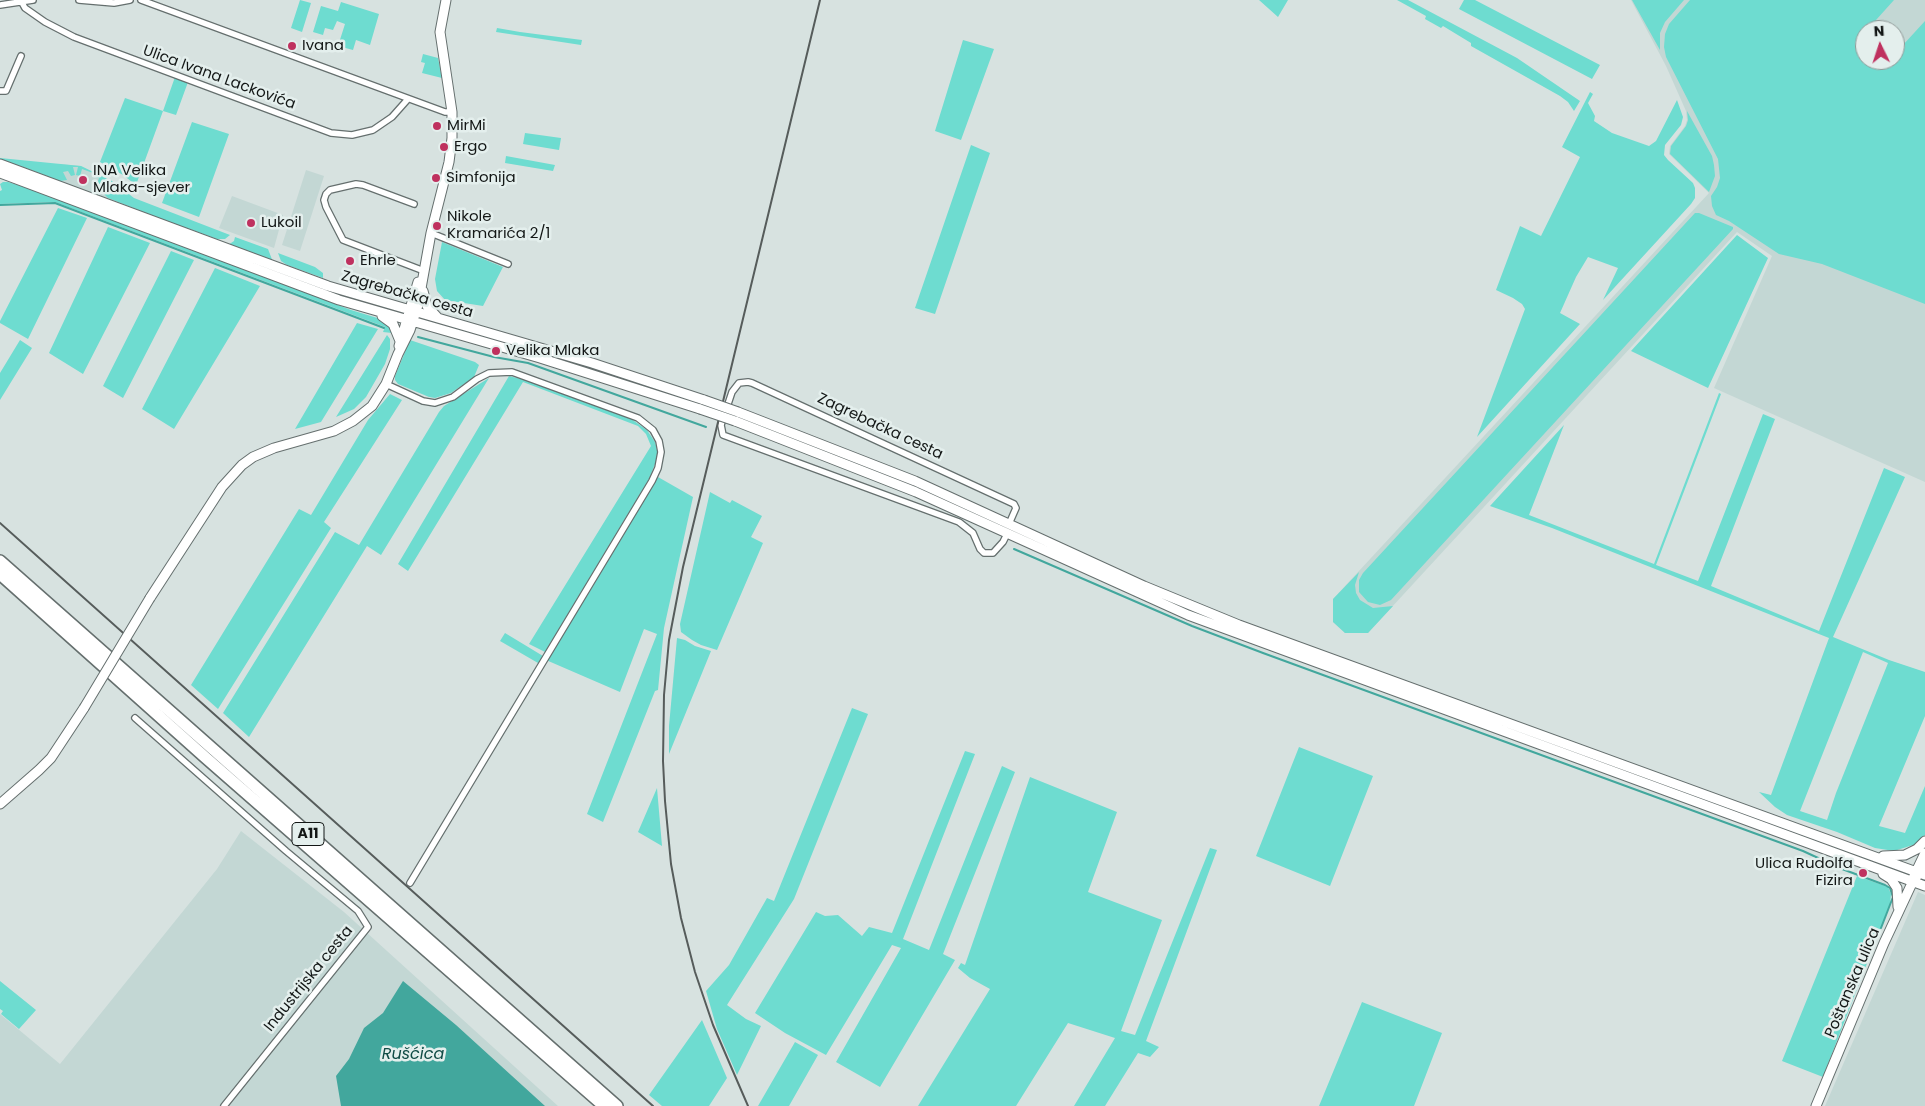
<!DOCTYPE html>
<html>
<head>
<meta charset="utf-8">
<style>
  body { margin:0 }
  #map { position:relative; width:1925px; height:1106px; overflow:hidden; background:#d7e2e0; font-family:Poppins,sans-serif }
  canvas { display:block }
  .north { position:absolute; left:1855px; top:20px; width:50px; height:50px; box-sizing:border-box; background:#e4efed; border:1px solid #909997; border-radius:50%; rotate:356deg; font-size:14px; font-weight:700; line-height:20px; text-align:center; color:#131716 }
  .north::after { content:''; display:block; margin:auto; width:18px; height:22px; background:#bf315f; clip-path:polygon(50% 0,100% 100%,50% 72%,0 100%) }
</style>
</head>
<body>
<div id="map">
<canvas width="1925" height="1106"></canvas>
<div class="north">N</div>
</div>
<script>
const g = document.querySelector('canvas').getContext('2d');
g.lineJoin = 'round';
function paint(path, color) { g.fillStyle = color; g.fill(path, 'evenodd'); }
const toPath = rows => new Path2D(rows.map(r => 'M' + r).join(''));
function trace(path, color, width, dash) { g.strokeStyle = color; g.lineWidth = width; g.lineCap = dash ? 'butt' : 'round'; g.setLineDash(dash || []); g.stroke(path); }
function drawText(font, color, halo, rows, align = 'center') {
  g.font = font + ' Poppins,sans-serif'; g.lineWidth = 5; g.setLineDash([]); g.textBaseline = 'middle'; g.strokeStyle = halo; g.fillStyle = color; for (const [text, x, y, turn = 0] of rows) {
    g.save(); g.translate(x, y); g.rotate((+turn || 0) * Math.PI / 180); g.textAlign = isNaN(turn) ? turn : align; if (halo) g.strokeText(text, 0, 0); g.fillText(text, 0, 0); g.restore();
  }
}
paint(toPath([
  [1631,0,1925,0,1925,482,1714,388,1772,256,1737,232,1368,633,1345,633,1333,622,1333,599,1709,193,1669,154,1670,146,1685,126,1687,120,1686,111,1666,66],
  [1865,30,1895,30,1895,60,1865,60],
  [60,164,81,166,111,182,108,198,97,197,71,188,56,179],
  [306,170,324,176,300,251,282,245],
  [232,196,283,215,274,248,219,228],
  [241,831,344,912,558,1106,0,1106,0,1014,60,1064,217,869],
  [1918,892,1925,895,1925,1106,1825,1106]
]), '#c3d7d4');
paint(toPath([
  [300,0,311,3,302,32,291,28],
  [1259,0,1288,0,1278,17],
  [1397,0,1408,0,1517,58,1580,101,1574,111,1568,102,1560,96,1471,46,1471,43,1443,26,1441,28,1425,19,1426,16],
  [1464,0,1475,0,1600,65,1592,79,1459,9],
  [1632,0,1684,0,1665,22,1660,33,1660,50],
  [1690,0,1894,0,1876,20,1886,30,1865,30,1865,60,1895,60,1895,38,1903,45,1925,21,1925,304,1822,264,1779,254,1729,221,1716,215,1712,206,1711,196,1717,187,1720,178,1718,159,1666,57,1664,47,1665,34,1669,24],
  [341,2,379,14,370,45,356,40,353,50,338,46,345,24,337,21,333,30,325,28,323,35,313,32,321,6,338,11],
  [497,28,520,32,582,40,581,45,496,32],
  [963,40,994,49,961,140,935,131],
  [423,54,438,58,442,78,422,73,425,63,421,62],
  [175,77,188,82,176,115,163,111,136,185,123,175,100,162,125,98,163,111],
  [1590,92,1593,94,1588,103,1595,116,1594,121,1612,133,1649,146,1656,141,1677,100,1683,117,1681,125,1665,145,1664,155,1668,160,1693,183,1695,188,1695,198,1691,204,1603,300,1618,268,1588,257,1576,277,1560,313,1580,324,1477,437,1525,309,1522,304,1513,298,1496,290,1520,226,1541,236,1580,157,1562,147],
  [1687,111,1712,156,1714,165,1715,176,1709,192,1670,154,1671,146,1686,126,1688,120],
  [192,122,229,134,199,217,162,203],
  [525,133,561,138,559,150,523,144],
  [971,145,990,153,935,314,915,308],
  [506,156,555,165,553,171,505,163],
  [0,158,81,166,112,181,134,198,230,235,225,239,217,239,187,228,169,224,146,213,108,198,103,193,102,185,97,184,99,178,95,177,93,173,82,169,80,176,76,175,78,167,73,167,75,175,71,176,68,171,63,172,67,180,60,181,23,167,0,160],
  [3,182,8,182,57,197,351,310,384,320,393,328,392,333,383,332,385,327,55,202,0,204,0,191,2,190,0,184],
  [58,208,87,218,28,339,0,323,0,321],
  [1695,213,1699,213,1733,227,1733,229,1391,600,1380,605,1368,602,1359,592,1359,580,1363,573],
  [108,227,150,243,83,374,49,353],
  [1737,235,1768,258,1708,388,1631,351],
  [235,237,268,249,273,262,228,245,234,241],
  [442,242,503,267,483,306,445,300,437,291,435,279],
  [171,251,194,260,123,398,103,386],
  [278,253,315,267,323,273,323,278,287,265,281,261],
  [215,268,260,286,174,429,142,409],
  [357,323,378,329,321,422,295,429],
  [387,335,390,339,390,349,385,364,366,397,354,409,336,417],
  [20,340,32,348,0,400,0,373],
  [410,340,475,362,479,365,474,377,451,393,435,398,429,397,398,384,395,380,395,376],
  [509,376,525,380,630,418,647,430,655,442,657,450,657,459,649,479,545,652,529,644,651,446,646,434,638,426,523,382,408,571,398,564],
  [489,378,381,555,367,546,249,737,223,713,335,532,359,545,439,412,444,406],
  [1719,393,1721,394,1656,565,1698,581,1763,414,1775,419,1711,586,1819,631,1884,468,1905,477,1833,637,1889,660,1925,672,1925,716,1879,826,1905,833,1925,786,1925,835,1914,846,1913,845,1894,851,1875,848,1837,832,1787,815,1775,807,1759,792,1771,795,1829,638,1552,528,1490,506,1564,425,1529,515,1654,564],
  [1863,652,1888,663,1836,793,1827,820,1800,811],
  [390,394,402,400,324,522,331,528,218,709,191,685,299,509,311,515,368,420],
  [658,477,693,497,664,628,658,690,655,691,603,822,587,814,657,634,644,629,620,692,546,660,584,599,587,596],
  [710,492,730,503,732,500,762,516,751,537,763,543,717,650,701,645,692,640,681,632,680,624],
  [1359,572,1355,585,1356,593,1360,600,1373,608,1393,606,1368,633,1345,633,1333,622,1333,599],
  [505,633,543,656,538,663,500,641],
  [677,638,685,640,695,646,711,651,669,754,669,726],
  [852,708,868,714,794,899,727,1005,746,1019,761,1026,737,1075,717,1029,706,991,729,965,767,898,774,901],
  [1299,747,1373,776,1330,886,1256,856],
  [965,751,975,754,903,939,929,950,1002,766,1015,772,943,954,955,960,880,1087,836,1062,901,948,892,945,826,1055,785,1033,755,1013,816,912,825,916,838,915,862,936,869,927,892,933],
  [1030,777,1117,812,1088,892,1162,920,1121,1031,1135,1035,1210,848,1217,850,1146,1041,1159,1047,1150,1057,1138,1053,1105,1106,1074,1106,1115,1038,1068,1023,1016,1106,918,1106,990,989,970,978,958,968,961,963,965,965],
  [657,788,662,846,638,832],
  [1857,876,1888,887,1891,894,1890,904,1823,1077,1782,1061],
  [0,981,36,1010,19,1029,1,1014,3,1011,0,1009],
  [1362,1002,1442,1033,1414,1106,1319,1106],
  [702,1020,727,1078,709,1106,662,1106,649,1095],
  [795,1042,818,1055,789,1106,758,1106]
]), '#6edcd0');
paint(toPath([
  [403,981,456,1025,545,1106,341,1106,336,1076,349,1059,364,1028,383,1013]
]), '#42a79d');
trace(toPath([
  [0,205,55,203,384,328],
  [418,337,494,357,528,363,706,427],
  [1014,549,1192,626,1263,653,1803,851,1842,869,1885,885,1890,888,1893,897,1881,928]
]), '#42a79d', 2);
const minor = toPath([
  [79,0,114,3,130,0],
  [141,0,445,112,452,112],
  [21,1,25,8,45,22,74,37,331,133,352,135,373,130,392,117,408,99],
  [0,5,33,0],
  [0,91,6,91,21,56],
  [414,204,363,185,356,184,330,190,326,194,324,200,326,207,343,240,424,271],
  [431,233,508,264],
  [386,384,423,401,435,403,453,397,477,379,489,373,512,372,638,418,653,430,659,441,661,452,658,468,652,481,410,883],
  [1007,534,1003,542,993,553,984,553,980,549,973,533,959,522,723,435,721,425,732,392,739,383,748,382,752,383,1014,504,1016,508,1009,524],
  [135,718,286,851,358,911,368,927,224,1106]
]);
const secondary = toPath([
  [0,164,328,286,592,363,704,400],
  [0,173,339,300,540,358,700,409],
  [423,291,427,306,438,318],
  [382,316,393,324,400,341],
  [399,346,418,282],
  [738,412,915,481,1144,586,1239,625,1925,875],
  [735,421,916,492,1188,615,1925,886],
  [150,598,222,487,242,465,253,457,274,448,334,431,353,421,372,406,386,384,398,354,410,330,418,305,431,233,449,162,452,138,452,112,440,32,446,0],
  [0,804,39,770,51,758,84,708],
  [1883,856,1905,855,1917,849,1925,841],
  [1883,874,1891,879,1897,888,1898,907],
  [1914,876,1925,853],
  [1816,1106,1884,943,1913,881,1925,866]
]);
const motorway = toPath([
  [0,561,617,1106],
  [0,574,206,758,604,1106]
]);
trace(minor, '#656f6e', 8);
trace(secondary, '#656f6e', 11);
trace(motorway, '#656f6e', 14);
trace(minor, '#fff', 5.5);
trace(secondary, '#fff', 9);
trace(motorway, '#fff', 11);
trace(toPath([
  [0,523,653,1106],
  [748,1106,713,1025,695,972,681,918,671,864,665,801,663,761,664,695,669,640,683,567,820,0]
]), '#565c5b', 2);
const secondaryBridge = toPath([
  [704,400,738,412],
  [700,409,735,421],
  [84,708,150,598]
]);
trace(secondaryBridge, '#656f6e', 11, []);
trace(secondaryBridge, '#fff', 9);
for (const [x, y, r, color] of [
  [292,46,5,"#bf315f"],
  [437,126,5,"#bf315f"],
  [444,147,5,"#bf315f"],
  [436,178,5,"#bf315f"],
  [83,180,5,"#bf315f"],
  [251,223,5,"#bf315f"],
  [437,226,5,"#bf315f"],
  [350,261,5,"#bf315f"],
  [496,351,5,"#bf315f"],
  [1863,873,5,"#bf315f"]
]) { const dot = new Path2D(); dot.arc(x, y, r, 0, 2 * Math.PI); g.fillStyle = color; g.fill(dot); trace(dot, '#e4efed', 2); }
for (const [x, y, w] of [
  [308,834,32]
]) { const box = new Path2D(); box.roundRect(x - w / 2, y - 11.5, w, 23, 4); g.fillStyle = '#e4efed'; g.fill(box); trace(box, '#131716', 1); }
drawText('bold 14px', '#131716', null, [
  ["A11",308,834]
]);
drawText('15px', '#131716', '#e4efed', [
  ["Ivana",302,46],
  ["MirMi",447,126],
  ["Ergo",454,147],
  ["INA Velika",93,171],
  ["Mlaka-sjever",93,188],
  ["Simfonija",446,178],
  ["Nikole",447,217],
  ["Kramarića 2/1",447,234],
  ["Lukoil",261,223],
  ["Ehrle",360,261],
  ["Velika Mlaka",506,351],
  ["Ulica Rudolfa",1853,864,"right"],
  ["Fizira",1853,881,"right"]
], 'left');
drawText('15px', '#131716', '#e4efed', [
  ["Ulica Ivana Lackovića",219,78,20],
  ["Zagrebačka cesta",407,295,16],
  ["Zagrebačka cesta",880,427,25],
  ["Industrijska cesta",309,979,-51],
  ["Poštanska ulica",1853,983,-67]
]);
drawText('italic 16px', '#0f4b45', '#e4efed', [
  ["Rušćica",413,1055]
]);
</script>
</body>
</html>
